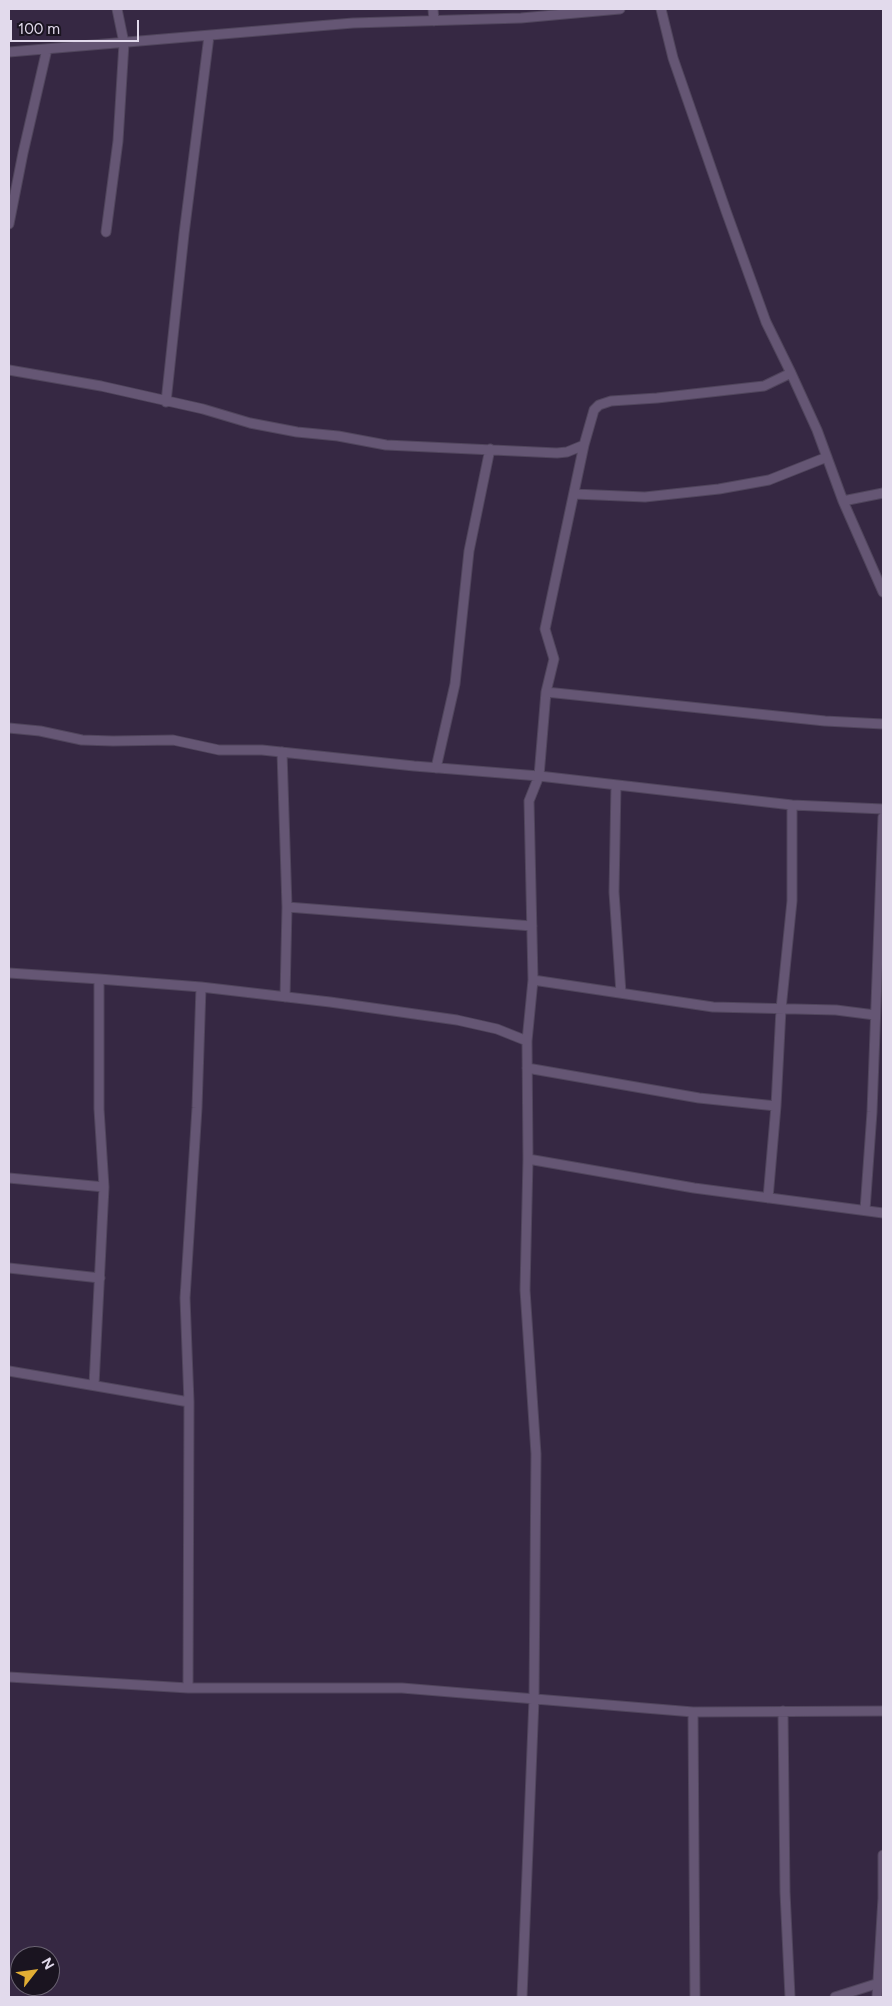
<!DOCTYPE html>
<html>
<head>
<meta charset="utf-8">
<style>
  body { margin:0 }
  #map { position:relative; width:892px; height:2006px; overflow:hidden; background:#362843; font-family:Figtree,sans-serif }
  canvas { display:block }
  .frame { position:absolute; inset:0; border:10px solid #e2daec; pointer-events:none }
  .north { position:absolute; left:10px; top:1946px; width:50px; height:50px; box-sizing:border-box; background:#1a1420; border:1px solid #6a6372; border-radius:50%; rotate:60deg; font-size:14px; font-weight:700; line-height:20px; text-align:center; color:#e2daec }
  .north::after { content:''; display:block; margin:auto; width:18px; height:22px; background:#e2ae34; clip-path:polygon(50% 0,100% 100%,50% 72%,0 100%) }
  .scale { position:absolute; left:10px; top:20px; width:129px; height:22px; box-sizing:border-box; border:2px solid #e2daec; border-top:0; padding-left:6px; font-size:15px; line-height:18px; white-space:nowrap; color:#e2daec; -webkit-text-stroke:4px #1a1420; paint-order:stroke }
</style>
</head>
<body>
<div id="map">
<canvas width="892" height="2006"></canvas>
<div class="frame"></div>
<div class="north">N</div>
<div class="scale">100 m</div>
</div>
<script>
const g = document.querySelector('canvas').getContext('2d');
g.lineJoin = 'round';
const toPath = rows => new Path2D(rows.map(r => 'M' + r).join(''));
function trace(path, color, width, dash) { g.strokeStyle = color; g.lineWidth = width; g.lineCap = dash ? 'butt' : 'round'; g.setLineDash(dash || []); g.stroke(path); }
const minor = toPath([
  [433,9,434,21],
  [9,52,353,23,521,18,620,9],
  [9,224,23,153,47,49],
  [106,232,118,141,124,43,117,9],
  [9,370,101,386,203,409,250,423,297,432,338,436,386,445,557,453,567,452,584,445],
  [791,373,817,430,843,501,883,592],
  [166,402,184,234,209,36],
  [574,494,645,497,719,489,769,480,827,457],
  [843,501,883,493],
  [546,692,825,721,883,724],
  [9,728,40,731,82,740,113,741,173,740,219,750,262,750,414,766,539,776,792,805,883,809],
  [282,752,287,907,285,997],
  [436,768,455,684,469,551,490,449],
  [616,785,614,892,621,993],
  [287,907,532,926],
  [9,973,99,979],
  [533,980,713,1007,836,1010,875,1015],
  [527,1068,699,1098,776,1106],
  [528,1159,694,1188,883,1213],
  [9,1178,104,1187],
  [768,1198,776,1106,781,1009,792,901,792,805],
  [865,1210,872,1112,883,817],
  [9,1268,100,1278],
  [9,1371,189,1402,188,1688],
  [94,1385,104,1187,99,1109,99,979,201,987,330,1002,457,1020,497,1029,527,1041],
  [189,1402,185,1298,197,1108,201,987],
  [9,1677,188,1688,402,1688,693,1712,883,1711],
  [783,1711,785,1892,790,1997],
  [693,1712,695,1997],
  [522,1997,534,1699,536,1454,525,1290,528,1159,527,1041,533,980,529,801,539,776,546,692,554,659,545,629,584,445,594,410,599,405,611,401,657,398,764,386,791,373,766,322,726,211,673,58,661,9],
  [835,1997,882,1982],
  [877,1997,883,1898,883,1855]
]);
trace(minor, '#50455c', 11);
trace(minor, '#655674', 9);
</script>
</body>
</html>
